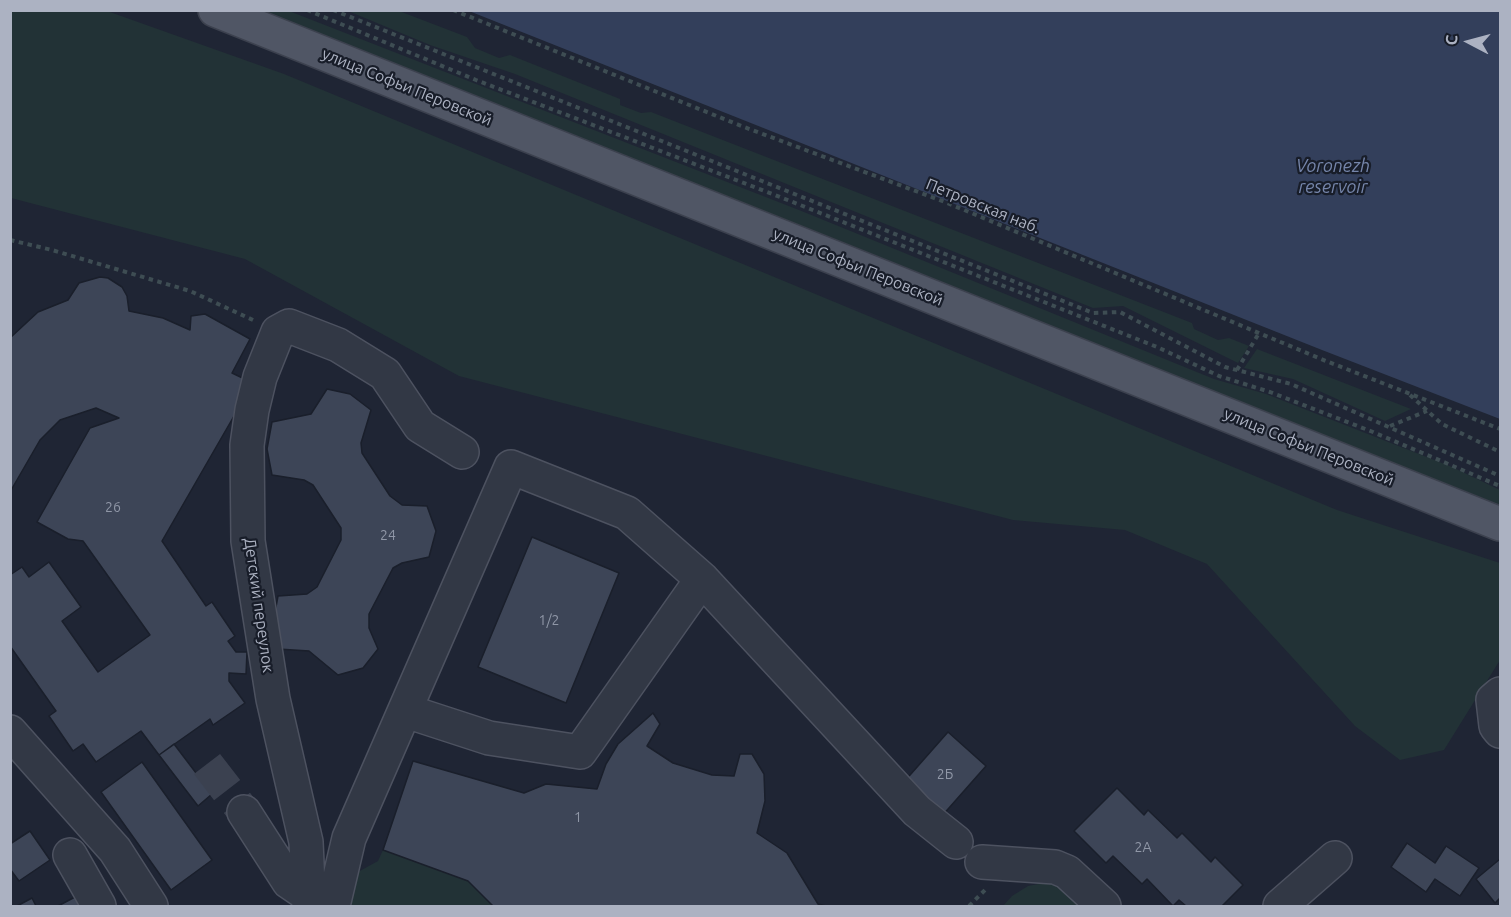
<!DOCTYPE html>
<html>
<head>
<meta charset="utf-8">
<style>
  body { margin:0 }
  #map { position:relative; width:1511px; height:917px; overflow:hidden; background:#1f2534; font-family:Ubuntu,sans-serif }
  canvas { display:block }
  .frame { position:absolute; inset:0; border:12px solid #acb2c2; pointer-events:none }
  .north { position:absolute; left:1439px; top:12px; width:60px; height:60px; -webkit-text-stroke:4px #181d29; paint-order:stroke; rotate:276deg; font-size:16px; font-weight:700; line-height:24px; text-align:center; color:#acb2c2 }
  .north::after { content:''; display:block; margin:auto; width:21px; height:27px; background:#acb2c2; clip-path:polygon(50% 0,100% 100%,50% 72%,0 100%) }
</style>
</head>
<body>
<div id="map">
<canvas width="1511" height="917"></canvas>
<div class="frame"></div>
<div class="north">С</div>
</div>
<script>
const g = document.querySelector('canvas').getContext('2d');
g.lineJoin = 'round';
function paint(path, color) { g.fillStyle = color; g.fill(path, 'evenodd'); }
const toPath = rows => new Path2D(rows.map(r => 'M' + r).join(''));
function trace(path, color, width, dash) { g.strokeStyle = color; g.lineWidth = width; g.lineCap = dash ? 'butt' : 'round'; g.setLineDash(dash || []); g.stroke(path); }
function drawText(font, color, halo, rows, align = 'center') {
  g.font = font + ' Ubuntu,sans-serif'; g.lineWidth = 4.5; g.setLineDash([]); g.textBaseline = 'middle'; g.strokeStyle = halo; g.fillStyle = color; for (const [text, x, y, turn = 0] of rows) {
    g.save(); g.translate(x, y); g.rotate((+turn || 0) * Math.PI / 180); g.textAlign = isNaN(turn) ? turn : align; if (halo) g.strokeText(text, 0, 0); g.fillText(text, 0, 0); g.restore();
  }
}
paint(toPath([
  [10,11,107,11,284,74,1337,510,1500,563,1500,660,1444,750,1400,760,1355,726,1207,564,1125,530,1013,520,459,376,245,259,11,198],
  [264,11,289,11,799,210,1214,379,1266,394,1452,467,1500,490,1500,510],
  [348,11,399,11,467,37,475,48,499,58,510,55,620,99,620,105,641,113,651,112,1192,323,1194,329,1218,340,1229,338,1249,346,1238,363,1123,306,1093,308,515,74,430,45],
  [1257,349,1411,409,1385,421,1293,379,1244,368],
  [383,850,468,881,493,906,352,906,350,891,358,872,378,861],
  [1054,881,1092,906,1003,906,1012,896,1028,886]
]), '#223236');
paint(toPath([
  [469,11,1500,11,1500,419,1322,350]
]), '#333f5b');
const building = toPath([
  [100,277,108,278,122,287,127,296,129,311,163,318,190,330,191,316,205,314,250,339,232,373,253,383,162,541,206,606,212,602,235,636,228,641,236,652,247,652,246,674,229,673,229,681,245,703,213,725,210,719,159,755,141,731,96,762,83,744,73,751,49,716,56,711,10,646,10,575,22,567,29,577,49,562,81,607,62,621,98,672,150,635,83,541,68,539,37,522,90,428,119,418,96,408,60,420,40,440,10,492,10,338,38,312,68,300,79,283,100,277],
  [327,389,350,394,371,410,361,443,362,453,390,496,402,505,427,506,436,531,429,557,402,563,393,568,369,614,369,628,378,649,363,668,338,675,309,651,278,649,273,623,278,596,307,594,317,587,341,540,341,528,313,485,304,480,272,475,267,449,272,422,311,414,327,389],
  [532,537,619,573,566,703,478,667,532,537],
  [653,713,660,724,647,746,673,763,712,775,734,776,740,754,752,754,764,774,765,801,757,833,787,853,818,904,826,906,493,906,468,881,383,850,413,761,524,793,546,784,597,789,606,764,618,744,653,713],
  [948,732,986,766,941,817,903,783,948,732],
  [174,744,212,794,198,806,159,755,174,744],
  [142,762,212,860,171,890,101,792,142,762],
  [1117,788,1144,815,1148,810,1177,838,1182,833,1211,862,1215,857,1243,885,1222,906,1186,906,1179,900,1173,906,1147,879,1142,884,1113,856,1106,863,1074,831,1117,788],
  [30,831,50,860,19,881,10,869,10,844,30,831],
  [1407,843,1435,863,1446,846,1479,868,1460,896,1435,879,1426,892,1391,867,1407,843],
  [1500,859,1500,898,1495,903,1476,879,1500,859],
  [75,897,80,906,58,906,75,897],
  [32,898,36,906,17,906,32,898]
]);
paint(building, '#3d4557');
trace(building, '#1a1f2b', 1.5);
trace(toPath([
  [207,764,244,812]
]), '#3b4150', 33, [33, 16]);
const minor = toPath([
  [1500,694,1493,700,1496,726,1500,731],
  [406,711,489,738,580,752,702,579],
  [10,732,115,850,151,906],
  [244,812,289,882,308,895],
  [70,855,99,906],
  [982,862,1055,867,1067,872,1104,906],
  [309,906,306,842,273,699,248,541,247,445,252,410,260,377,278,332,289,326,338,345,385,374,420,426,462,452],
  [333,906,349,838,511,467,627,513,702,579,917,811,956,842],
  [1280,906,1335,858]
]);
const major = toPath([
  [215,10,1500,524]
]);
trace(minor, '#4d5260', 36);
trace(major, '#3c414e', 36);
trace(toPath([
  [307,10,476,80,775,195,1157,347,1219,376,1270,392,1373,432,1500,486],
  [333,10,1093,313,1120,312,1225,367,1291,384,1500,476],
  [453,10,744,127,945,202,1326,361,1500,429],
  [10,240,52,250,190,291,253,320],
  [1237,370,1259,333],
  [1410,395,1442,424,1500,452],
  [1390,426,1427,411],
  [969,906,985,890]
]), '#3e4d53', 4, [4.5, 4.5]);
trace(minor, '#323845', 33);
trace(major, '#505665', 33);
drawText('14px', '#9097a7', null, [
  ["26",113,507],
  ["24",388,535],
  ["1/2",549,620],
  ["2Б",945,774],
  ["1",578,817],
  ["2А",1143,847]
]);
drawText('16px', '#acb2c2', '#181d29', [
  ["улица Софьи Перовской",407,87,22],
  ["Петровская наб.",983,206,22],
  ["улица Софьи Перовской",858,267,22],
  ["улица Софьи Перовской",1309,447,22],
  ["Детский переулок",259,605,82]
]);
drawText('italic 18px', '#7585aa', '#181d29', [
  ["Voronezh",1333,166],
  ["reservoir",1333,187]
]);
</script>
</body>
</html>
